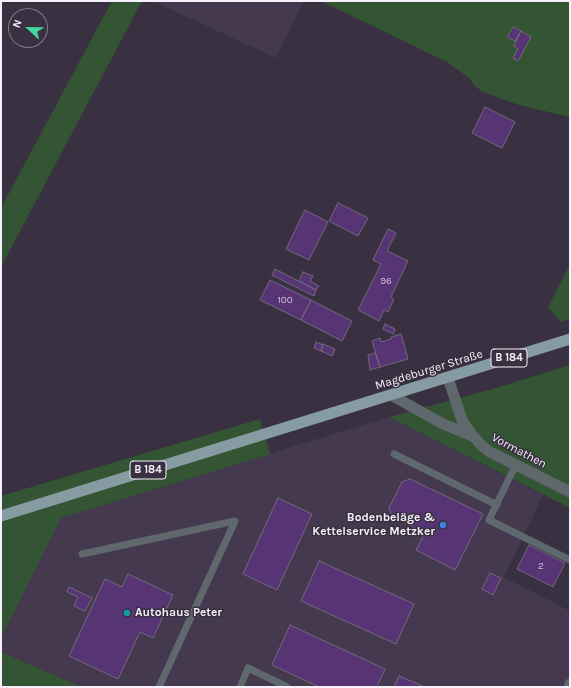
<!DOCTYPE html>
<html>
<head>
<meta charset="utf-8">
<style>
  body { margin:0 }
  #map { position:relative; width:571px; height:688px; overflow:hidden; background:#393141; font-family:Karla,sans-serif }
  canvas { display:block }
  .frame { position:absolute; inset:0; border:2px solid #f5f0fa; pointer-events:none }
  .north { position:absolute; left:8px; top:8px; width:40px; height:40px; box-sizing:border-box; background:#393141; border:1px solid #847d8b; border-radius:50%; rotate:292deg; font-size:11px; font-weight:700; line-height:16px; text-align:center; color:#f5f0fa }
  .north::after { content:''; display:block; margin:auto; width:14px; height:18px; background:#44d49f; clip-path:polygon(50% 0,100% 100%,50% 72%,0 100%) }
</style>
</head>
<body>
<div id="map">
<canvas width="571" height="688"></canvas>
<div class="frame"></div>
<div class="north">N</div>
</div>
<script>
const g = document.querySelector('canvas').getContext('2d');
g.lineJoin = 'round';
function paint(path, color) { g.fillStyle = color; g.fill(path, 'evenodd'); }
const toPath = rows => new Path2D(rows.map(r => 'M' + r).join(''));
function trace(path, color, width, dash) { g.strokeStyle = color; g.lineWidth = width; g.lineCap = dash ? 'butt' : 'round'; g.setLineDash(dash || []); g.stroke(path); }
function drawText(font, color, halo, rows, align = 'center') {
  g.font = font + ' Karla,sans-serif'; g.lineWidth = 3; g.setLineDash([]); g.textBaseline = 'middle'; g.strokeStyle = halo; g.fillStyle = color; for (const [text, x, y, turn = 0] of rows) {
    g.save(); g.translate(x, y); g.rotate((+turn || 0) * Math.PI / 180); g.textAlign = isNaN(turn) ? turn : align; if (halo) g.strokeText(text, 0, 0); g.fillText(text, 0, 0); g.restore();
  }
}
paint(toPath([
  [153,1,304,1,276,58],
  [389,417,543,495,504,577,570,611,570,687,82,687,1,652,1,638,61,518]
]), '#45394f');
paint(toPath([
  [112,1,142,1,1,267,1,208],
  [321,1,570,1,570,117,519,105,483,92,475,86,469,78,447,62],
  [570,264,570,319,561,322,548,307],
  [570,365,570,508,389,417,493,389],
  [260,419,270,454,61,518,1,638,1,496],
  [1,652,82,687,1,687]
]), '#345533');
const building = toPath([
  [513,27,521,31,515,41,507,37,513,27],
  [521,31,531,37,518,61,513,58,518,49,514,46,521,31],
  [485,107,515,122,502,148,472,133,485,107],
  [338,203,368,218,358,236,329,221,338,203],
  [305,210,328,222,309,260,286,249,305,210],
  [388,229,396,233,387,251,408,261,391,297,394,299,388,312,384,310,379,321,358,310,381,264,373,260,388,229],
  [275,269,316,290,314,296,272,275,275,269],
  [303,272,313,276,310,281,319,286,316,290,299,281,303,272],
  [270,280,311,300,301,320,260,300,270,280],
  [311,300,352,321,342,341,301,320,311,300],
  [385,324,395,329,393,334,383,329,385,324],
  [401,334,408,359,380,367,372,341,380,338,381,342,391,339,391,337,401,334],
  [316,342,323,345,321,351,314,348,316,342],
  [323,344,335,349,332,356,321,351,323,344],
  [375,353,380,367,370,370,368,355,375,353],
  [410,479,483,514,455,570,416,550,425,533,392,516,389,508,402,482,410,479],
  [278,498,312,514,277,590,243,574,278,498],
  [529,545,565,563,553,587,517,569,529,545],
  [319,561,414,604,396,644,301,601,319,561],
  [490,573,501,578,493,595,482,589,490,573],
  [128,574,173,595,153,638,140,632,118,679,69,656,105,579,122,587,128,574],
  [69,587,92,598,85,611,74,606,78,597,67,592,69,587],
  [290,625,385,669,377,687,319,687,272,665,290,625],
  [399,676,425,687,394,687,399,676]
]);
paint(building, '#573474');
trace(building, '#72697b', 1);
trace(toPath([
  [394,454,497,505],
  [516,464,489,520,570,560],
  [82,554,235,521,159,687],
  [240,687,248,668,287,687]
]), '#5f696d', 7);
trace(toPath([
  [448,378,462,420,470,432,481,445,490,452,570,492],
  [391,395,443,424,472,436],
  [569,687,570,684]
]), '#5f696d', 11);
trace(toPath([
  [1,516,570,339]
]), '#879ba3', 11);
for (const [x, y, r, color] of [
  [443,525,4,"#3f7fe0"],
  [127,613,4,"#0f9aa8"]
]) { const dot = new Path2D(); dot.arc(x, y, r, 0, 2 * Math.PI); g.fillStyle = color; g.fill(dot); trace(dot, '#393141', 1.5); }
drawText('10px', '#cec1d8', null, [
  ["96",386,281],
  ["100",285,300],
  ["2",541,566]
]);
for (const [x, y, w] of [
  [509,358,36],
  [148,470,36]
]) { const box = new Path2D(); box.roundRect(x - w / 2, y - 9, w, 18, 3); g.fillStyle = '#393141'; g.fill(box); trace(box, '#f5f0fa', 1); }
drawText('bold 11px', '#f5f0fa', null, [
  ["B 184",509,358],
  ["B 184",148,470]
]);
drawText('12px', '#f5f0fa', '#393141', [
  ["Magdeburger Straße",429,370,-17],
  ["Vormathen",519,451,28]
]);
drawText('bold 12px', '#f5f0fa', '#393141', [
  ["Bodenbeläge &",435,518],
  ["Kettelservice Metzker",435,532],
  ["Autohaus Peter",135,613,"left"]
], 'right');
</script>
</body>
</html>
